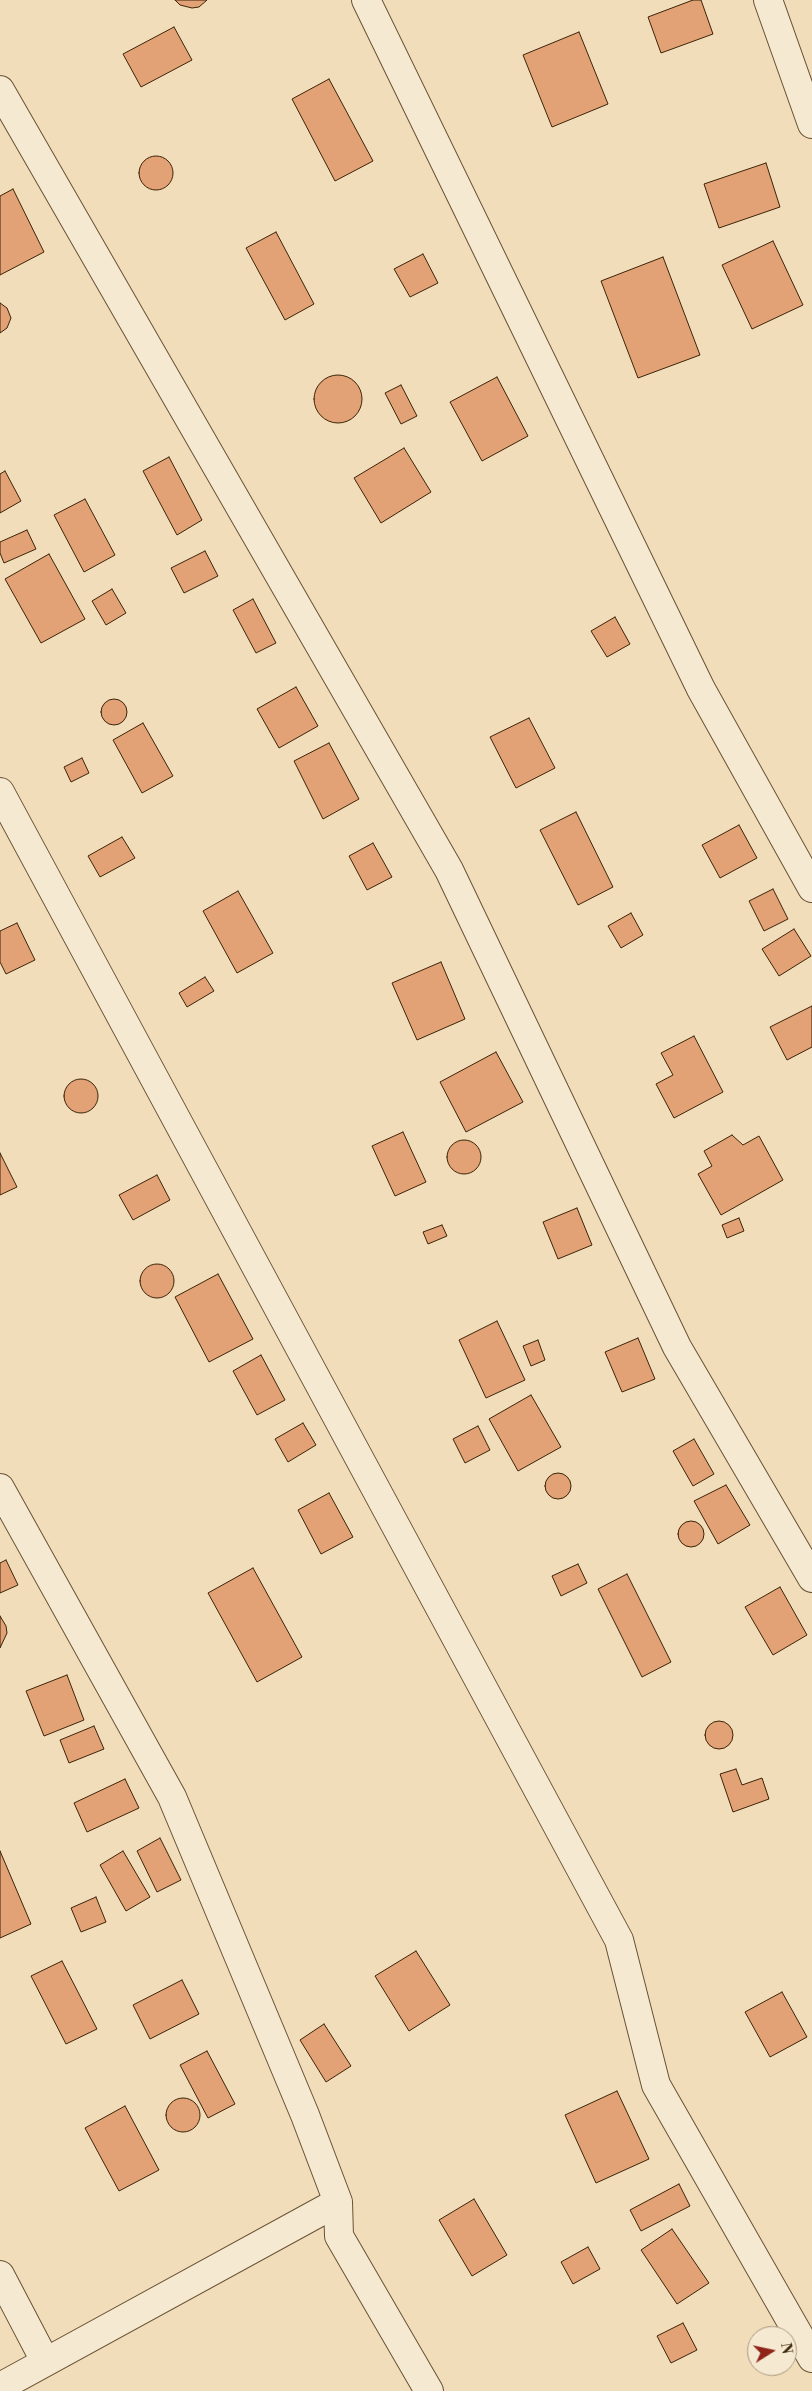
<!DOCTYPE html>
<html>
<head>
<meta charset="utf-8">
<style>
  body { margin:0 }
  #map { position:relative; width:812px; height:2391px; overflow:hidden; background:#f1ddb9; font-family:"Libre Bodoni",serif }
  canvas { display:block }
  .north { position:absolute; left:747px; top:2326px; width:50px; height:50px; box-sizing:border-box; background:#f6e9d2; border:1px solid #ab9a81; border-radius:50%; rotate:80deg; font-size:14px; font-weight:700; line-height:20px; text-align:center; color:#3b2408 }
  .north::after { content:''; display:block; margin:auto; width:18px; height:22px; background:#8f2418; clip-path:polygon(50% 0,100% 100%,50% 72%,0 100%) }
</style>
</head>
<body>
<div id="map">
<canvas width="812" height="2391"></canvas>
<div class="north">N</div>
</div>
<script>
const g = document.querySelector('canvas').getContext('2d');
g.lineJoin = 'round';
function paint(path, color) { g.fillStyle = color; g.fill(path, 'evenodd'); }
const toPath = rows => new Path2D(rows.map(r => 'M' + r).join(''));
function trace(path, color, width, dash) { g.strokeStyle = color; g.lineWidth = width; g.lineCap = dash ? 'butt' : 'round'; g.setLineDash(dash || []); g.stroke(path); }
const building = toPath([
  [175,0,207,0,199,7,192,8,180,5,175,0],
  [693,0,701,0,713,34,661,53,648,17,693,0],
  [174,27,192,60,141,87,123,54,174,27],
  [579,32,608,104,552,127,523,55,579,32],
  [329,79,373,161,335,181,292,99,329,79],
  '139 173a17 17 0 1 1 34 0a17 17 0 1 1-34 0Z',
  [766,163,780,207,719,228,704,184,766,163],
  [13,189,44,252,0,275,0,196,13,189],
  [276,232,314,304,285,320,246,248,276,232],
  [773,241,803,305,752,329,722,265,773,241],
  [423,254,438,283,410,297,394,269,423,254],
  [663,257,700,355,638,378,601,281,663,257],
  [0,303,7,308,11,318,7,328,0,333,0,303],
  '314 399a24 24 0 1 1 48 0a24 24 0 1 1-48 0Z',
  [497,377,528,436,482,461,450,402,497,377],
  [401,385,417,416,401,424,385,393,401,385],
  [404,448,431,492,381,523,354,478,404,448],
  [169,457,202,520,177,535,143,471,169,457],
  [5,471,21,501,0,513,0,474,5,471],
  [85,499,115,555,84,572,54,515,85,499],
  [27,530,36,549,4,563,0,553,0,542,27,530],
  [205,551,218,576,184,593,171,568,205,551],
  [49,554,85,619,41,643,5,579,49,554],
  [112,589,126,613,106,625,92,601,112,589],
  [253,599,276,643,256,653,233,610,253,599],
  [615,617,630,644,607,657,591,631,615,617],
  [296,687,318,726,279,748,257,709,296,687],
  '101 712a13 13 0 1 1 26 0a13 13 0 1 1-26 0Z',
  [529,718,555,768,516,788,490,737,529,718],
  [143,723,173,776,142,793,113,740,143,723],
  [329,743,359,799,323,819,294,761,329,743],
  [82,758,89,773,71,782,64,767,82,758],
  [576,812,613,887,578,905,540,830,576,812],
  [739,825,757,858,720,878,702,845,739,825],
  [122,837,135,858,100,877,88,856,122,837],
  [373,843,392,877,367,890,349,856,373,843],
  [773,889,788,919,764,931,749,901,773,889],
  [238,891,273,953,237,973,203,911,238,891],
  [631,913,643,935,621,948,608,926,631,913],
  [17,923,35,960,6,974,0,962,0,931,17,923],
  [794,929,811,956,779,976,762,949,794,929],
  [441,962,465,1019,417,1040,392,983,441,962],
  [205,977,214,991,187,1007,179,993,205,977],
  [812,1006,812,1047,787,1060,770,1027,812,1006],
  [694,1036,723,1092,674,1118,656,1084,673,1075,661,1053,694,1036],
  [496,1052,523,1102,466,1132,440,1082,496,1052],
  '64 1096a17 17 0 1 1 34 0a17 17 0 1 1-34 0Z',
  [403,1132,426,1182,395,1196,372,1146,403,1132],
  [732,1135,743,1145,759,1136,783,1180,721,1215,698,1174,712,1166,704,1151,732,1135],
  '447 1157a17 17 0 1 1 34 0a17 17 0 1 1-34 0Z',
  [0,1153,17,1187,0,1195,0,1153],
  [157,1175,170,1200,133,1220,119,1195,157,1175],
  [577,1208,592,1245,558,1259,543,1222,577,1208],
  [739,1218,744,1231,727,1238,722,1225,739,1218],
  [442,1225,447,1236,428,1244,423,1232,442,1225],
  '140 1281a17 17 0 1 1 34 0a17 17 0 1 1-34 0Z',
  [218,1274,253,1339,209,1362,175,1297,218,1274],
  [497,1321,525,1380,486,1398,459,1340,497,1321],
  [638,1338,655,1379,622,1392,605,1352,638,1338],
  [538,1340,545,1360,531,1366,523,1346,538,1340],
  [261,1355,285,1400,257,1415,233,1371,261,1355],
  [531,1395,561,1447,518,1471,489,1419,531,1395],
  [303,1423,316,1445,288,1462,275,1439,303,1423],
  [478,1426,490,1450,465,1463,453,1439,478,1426],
  [694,1439,714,1474,693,1486,673,1451,694,1439],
  '545 1486a13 13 0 1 1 26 0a13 13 0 1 1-26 0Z',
  [726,1485,750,1525,718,1544,694,1501,726,1485],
  [329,1493,353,1537,321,1554,298,1510,329,1493],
  '678 1534a13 13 0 1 1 26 0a13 13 0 1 1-26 0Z',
  [6,1560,18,1585,0,1593,0,1563,6,1560],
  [578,1564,587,1583,561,1596,552,1576,578,1564],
  [253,1568,302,1657,257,1682,208,1593,253,1568],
  [627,1574,671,1662,642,1677,598,1589,627,1574],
  [780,1587,807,1635,773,1655,745,1607,780,1587],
  [0,1616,6,1626,7,1633,0,1648,0,1616],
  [67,1675,84,1720,44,1736,26,1691,67,1675],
  '705 1735a14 14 0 1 1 28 0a14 14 0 1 1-28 0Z',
  [94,1726,104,1749,69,1763,60,1740,94,1726],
  [736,1769,742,1785,762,1778,769,1799,733,1812,720,1774,736,1769],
  [125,1779,139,1808,87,1832,74,1803,125,1779],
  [160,1838,181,1880,157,1892,137,1851,160,1838],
  [0,1851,31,1924,0,1938,0,1851],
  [123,1851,150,1897,126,1911,100,1865,123,1851],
  [96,1897,106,1922,81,1932,71,1908,96,1897],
  [416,1951,450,2005,409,2031,375,1976,416,1951],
  [62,1961,97,2029,66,2044,31,1976,62,1961],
  [182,1980,199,2014,150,2039,133,2005,182,1980],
  [782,1992,807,2037,770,2057,745,2012,782,1992],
  [324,2024,351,2066,326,2082,300,2040,324,2024],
  [207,2051,235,2104,208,2118,180,2065,207,2051],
  [617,2091,649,2159,596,2183,565,2115,617,2091],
  '166 2115a17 17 0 1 1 34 0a17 17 0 1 1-34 0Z',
  [125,2106,159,2170,119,2191,85,2128,125,2106],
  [679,2184,690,2206,641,2231,630,2210,679,2184],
  [474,2199,507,2255,472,2276,439,2220,474,2199],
  [672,2229,709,2283,677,2304,641,2250,672,2229],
  [588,2247,600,2269,573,2284,561,2262,588,2247],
  [683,2323,697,2350,671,2363,657,2336,683,2323]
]);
paint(building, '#e3a176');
trace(building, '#3b2408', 1);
const minor = toPath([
  [366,0,701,689,812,888],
  [768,0,812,124],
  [0,90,449,870,677,1347,812,1578],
  [0,792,619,1940,656,2085,812,2358],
  [0,1488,172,1797,305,2115,338,2202,339,2236,429,2391],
  [0,2275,45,2361],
  [0,2387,338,2202]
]);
trace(minor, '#685234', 30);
trace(minor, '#f6e9d2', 28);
</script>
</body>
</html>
